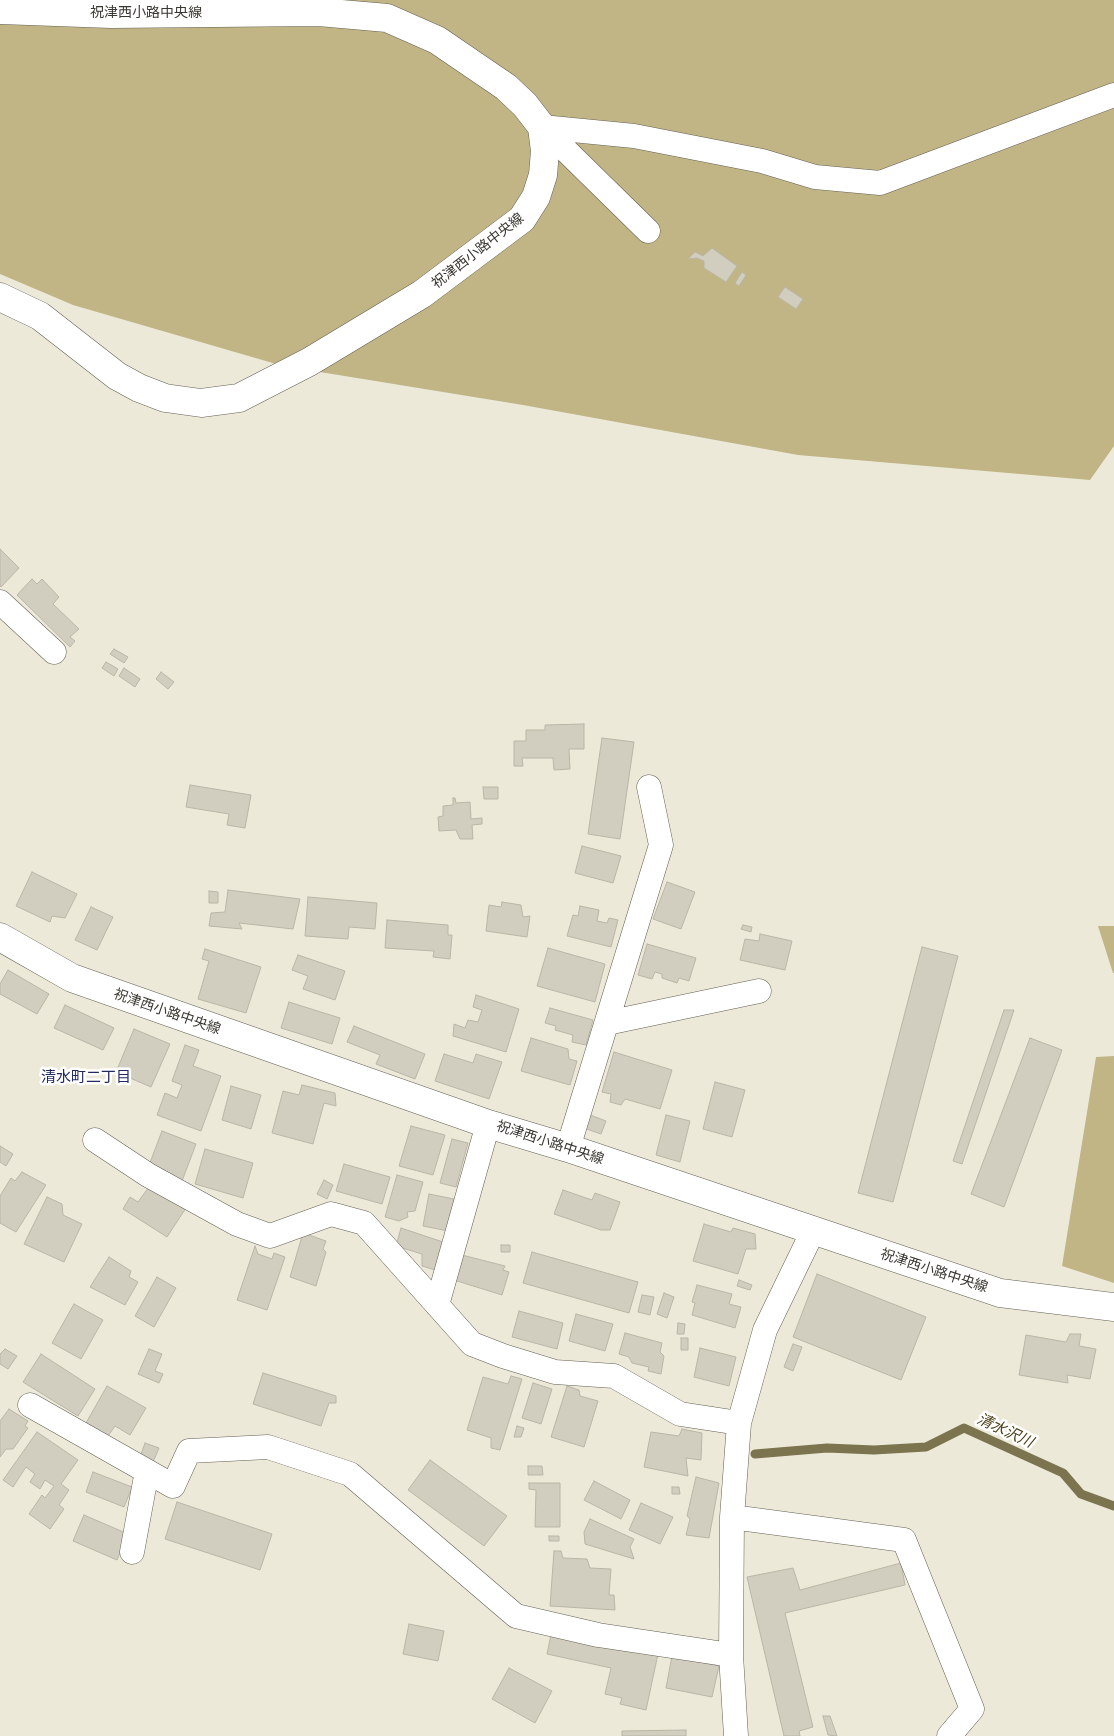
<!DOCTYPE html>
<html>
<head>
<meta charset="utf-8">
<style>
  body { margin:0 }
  canvas { display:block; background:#ece9d9 }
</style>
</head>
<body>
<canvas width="1114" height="1736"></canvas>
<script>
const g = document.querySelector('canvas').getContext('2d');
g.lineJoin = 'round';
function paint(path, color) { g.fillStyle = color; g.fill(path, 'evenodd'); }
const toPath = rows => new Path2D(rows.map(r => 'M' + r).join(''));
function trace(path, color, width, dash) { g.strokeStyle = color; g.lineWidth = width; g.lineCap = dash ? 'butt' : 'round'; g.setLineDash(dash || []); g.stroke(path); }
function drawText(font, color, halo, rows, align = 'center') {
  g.font = font + ' "IBM Plex Serif","Noto Sans JP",serif'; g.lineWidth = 5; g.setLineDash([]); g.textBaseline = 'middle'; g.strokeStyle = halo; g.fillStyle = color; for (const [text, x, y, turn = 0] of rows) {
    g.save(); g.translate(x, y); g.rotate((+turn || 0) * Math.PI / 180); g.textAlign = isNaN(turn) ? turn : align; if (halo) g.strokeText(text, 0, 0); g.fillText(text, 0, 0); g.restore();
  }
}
paint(toPath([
  [0,0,1114,0,1114,446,1090,480,798,455,523,405,283,366,73,305,0,274],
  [1098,926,1114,926,1114,973,1113,973],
  [1114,1056,1114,1283,1062,1266,1096,1057]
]), '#c1b586');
trace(toPath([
  [755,1454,827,1448,874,1450,926,1447,964,1428,1063,1473,1081,1494,1114,1506]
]), '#7c734f', 9);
const building = toPath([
  [712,248,737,266,726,282,704,268,704,261,697,258,688,259,695,252,703,256,712,248],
  [742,272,746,275,739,286,735,283,742,272],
  [785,287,803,299,796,309,778,297,785,287],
  [0,549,19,568,1,587,0,586,0,549],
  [32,579,37,584,42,579,59,597,53,604,79,629,70,637,75,641,70,647,17,595,32,579],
  [114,649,128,657,124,663,110,654,114,649],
  [106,662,118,669,114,676,102,668,106,662],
  [124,668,140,679,135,687,119,676,124,668],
  [161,672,174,682,168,689,156,679,161,672],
  [584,724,584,749,569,749,570,769,554,770,553,758,522,758,523,766,514,766,514,741,526,741,526,730,545,730,545,725,584,724],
  [602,738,634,742,620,839,588,834,602,738],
  [190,785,251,795,245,828,227,825,229,814,186,807,190,785],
  [483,787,498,787,498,799,484,799,483,787],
  [453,798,455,798,456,803,470,802,471,819,482,818,482,824,472,825,473,839,460,839,456,830,439,831,438,817,443,816,443,806,453,805,453,798],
  [582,846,621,856,613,883,575,873,582,846],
  [32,872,77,894,65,918,52,916,50,922,16,906,32,872],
  [667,882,695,892,681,929,653,919,667,882],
  [228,890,300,899,293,929,239,923,242,929,209,926,211,913,225,912,228,890],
  [209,891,218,892,218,903,209,903,209,891],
  [308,897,377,903,375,929,349,927,348,939,305,936,308,897],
  [502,902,521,905,523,917,530,916,527,937,486,931,489,905,501,907,502,902],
  [580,906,599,910,597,921,607,923,609,918,618,920,611,947,567,936,573,915,578,916,580,906],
  [91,907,113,917,97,950,75,940,91,907],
  [387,920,448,925,448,935,452,935,450,959,433,957,434,951,385,948,387,920],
  [743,925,752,927,751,932,741,929,743,925],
  [760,934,792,941,785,970,740,960,745,939,759,941,760,934],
  [647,944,696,958,689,981,679,978,677,983,662,978,662,974,655,972,652,979,638,975,647,944],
  [922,947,958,956,893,1202,858,1193,922,947],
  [548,948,605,964,595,1002,537,986,548,948],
  [205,949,261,967,246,1013,198,999,209,961,202,959,205,949],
  [298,955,345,971,335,1000,303,989,308,976,292,970,298,955],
  [8,970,49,994,37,1014,0,994,0,984,8,970],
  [476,995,519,1009,506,1052,453,1036,454,1024,465,1028,468,1020,478,1022,482,1010,473,1007,476,995],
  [289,1002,340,1018,332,1044,281,1028,289,1002],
  [65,1005,114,1028,103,1050,54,1028,65,1005],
  [550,1008,593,1020,586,1045,572,1042,573,1035,555,1030,556,1026,545,1023,550,1008],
  [1004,1010,1014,1010,962,1164,953,1161,1004,1010],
  [354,1026,425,1054,415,1079,376,1064,380,1055,347,1042,354,1026],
  [134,1029,170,1044,151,1087,116,1072,134,1029],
  [531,1038,568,1049,569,1059,577,1061,570,1085,521,1071,531,1038],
  [1030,1038,1062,1050,1004,1207,971,1194,1030,1038],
  [185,1045,199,1050,193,1066,221,1076,201,1131,157,1115,165,1093,177,1098,182,1085,172,1081,185,1045],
  [614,1052,672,1070,660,1109,625,1099,621,1105,610,1102,611,1094,602,1092,614,1052],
  [444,1054,473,1063,476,1054,502,1062,489,1099,435,1081,444,1054],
  [715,1082,745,1090,732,1137,703,1129,715,1082],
  [302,1085,335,1093,336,1106,324,1103,313,1144,272,1133,283,1091,299,1095,302,1085],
  [231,1086,261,1095,251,1129,222,1120,231,1086],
  [585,1113,606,1121,601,1134,581,1127,585,1113],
  [666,1115,690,1121,680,1162,656,1155,666,1115],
  [411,1126,445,1135,433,1175,399,1166,411,1126],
  [162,1131,196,1144,182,1181,148,1168,162,1131],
  [452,1139,468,1143,456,1187,440,1183,452,1139],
  [0,1146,13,1154,6,1166,0,1162,0,1146],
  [205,1149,253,1163,243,1198,195,1184,205,1149],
  [344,1164,390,1177,382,1204,336,1191,344,1164],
  [22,1172,46,1185,16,1232,0,1223,0,1196,11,1178,15,1181,22,1172],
  [397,1175,423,1182,415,1211,407,1212,408,1217,399,1221,385,1217,397,1175],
  [324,1180,333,1185,327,1199,317,1194,324,1180],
  [149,1187,186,1208,167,1237,123,1209,130,1197,138,1202,149,1187],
  [563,1190,592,1200,595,1193,620,1202,610,1230,601,1230,554,1214,563,1190],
  [429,1194,454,1199,448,1231,423,1226,429,1194],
  [47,1197,62,1204,63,1215,82,1224,64,1262,24,1244,47,1197],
  [704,1224,731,1232,733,1228,755,1234,756,1249,746,1249,738,1274,693,1261,704,1224],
  [401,1228,443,1242,435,1270,422,1266,422,1254,396,1246,401,1228],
  [303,1233,326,1241,323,1249,326,1252,316,1286,290,1277,303,1233],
  [501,1245,510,1245,510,1252,501,1252,501,1245],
  [255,1246,258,1254,272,1259,274,1253,285,1257,267,1310,237,1300,255,1246],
  [532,1252,638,1282,629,1313,523,1283,532,1252],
  [462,1255,505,1266,503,1270,509,1272,502,1295,454,1280,462,1255],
  [109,1257,131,1271,129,1277,138,1282,125,1305,90,1287,109,1257],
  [817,1274,926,1317,901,1380,793,1337,817,1274],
  [157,1277,176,1288,154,1327,135,1316,157,1277],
  [739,1280,752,1285,750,1290,737,1286,739,1280],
  [697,1285,732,1294,729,1304,741,1307,735,1328,692,1315,695,1303,692,1302,697,1285],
  [664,1293,674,1297,667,1318,657,1314,664,1293],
  [642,1295,654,1297,650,1315,638,1312,642,1295],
  [74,1304,103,1320,81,1359,52,1343,74,1304],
  [519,1311,563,1323,557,1349,512,1337,519,1311],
  [576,1314,613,1324,605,1351,569,1341,576,1314],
  [678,1323,685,1324,684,1334,677,1334,678,1323],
  [625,1333,662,1343,660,1352,664,1356,661,1374,648,1371,649,1367,632,1363,629,1357,619,1354,625,1333],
  [1070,1334,1081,1334,1079,1346,1096,1349,1090,1379,1067,1375,1068,1383,1019,1375,1026,1335,1066,1342,1070,1334],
  [681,1338,688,1338,688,1350,681,1350,681,1338],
  [793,1344,802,1347,793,1371,784,1367,793,1344],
  [700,1348,736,1357,729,1386,694,1377,700,1348],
  [5,1349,17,1356,8,1369,0,1364,0,1354,5,1349],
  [149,1349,162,1354,155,1371,163,1374,159,1383,138,1374,149,1349],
  [41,1354,95,1389,78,1416,23,1382,41,1354],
  [263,1373,336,1396,336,1403,329,1403,321,1426,253,1404,263,1373],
  [511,1376,522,1379,500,1450,491,1448,491,1438,467,1430,483,1377,508,1384,511,1376],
  [533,1383,552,1389,541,1424,522,1418,533,1383],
  [107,1386,146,1408,130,1435,115,1426,108,1436,86,1423,107,1386],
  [567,1386,579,1390,580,1396,598,1401,584,1447,551,1437,567,1386],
  [9,1409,28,1421,25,1426,28,1428,13,1449,6,1449,0,1457,0,1421,9,1409],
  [517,1426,524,1428,521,1437,514,1437,517,1426],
  [682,1429,702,1433,701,1460,686,1458,688,1476,644,1467,651,1432,679,1436,682,1429],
  [37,1432,78,1460,61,1484,69,1490,59,1505,64,1509,50,1529,29,1514,42,1495,45,1498,54,1486,45,1480,40,1489,30,1482,35,1474,26,1467,13,1487,3,1480,37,1432],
  [145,1443,159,1448,153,1462,140,1457,145,1443],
  [430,1460,507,1516,484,1546,408,1490,430,1460],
  [528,1466,542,1466,543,1475,528,1475,528,1466],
  [93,1472,132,1487,124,1507,86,1492,93,1472],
  [696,1477,719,1483,709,1538,686,1535,690,1519,687,1516,696,1477],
  [594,1481,630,1500,621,1519,584,1500,594,1481],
  [529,1483,560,1483,560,1527,535,1527,536,1490,529,1489,529,1483],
  [672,1487,679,1487,680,1494,672,1494,672,1487],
  [177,1502,272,1534,260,1570,165,1539,177,1502],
  [641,1503,673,1517,660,1544,629,1530,641,1503],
  [84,1515,128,1534,117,1560,73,1541,84,1515],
  [590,1519,634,1539,630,1547,634,1559,585,1544,584,1532,590,1519],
  [549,1536,559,1536,559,1541,549,1541,549,1536],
  [554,1551,561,1551,563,1558,587,1559,590,1568,611,1569,609,1595,614,1595,615,1610,550,1606,554,1551],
  [901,1563,905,1585,785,1613,813,1727,799,1731,800,1736,784,1736,747,1577,793,1568,800,1590,901,1563],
  [409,1624,444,1631,438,1661,403,1654,409,1624],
  [552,1630,658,1654,646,1710,620,1704,622,1698,605,1694,611,1668,547,1654,552,1630],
  [672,1656,719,1666,712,1697,666,1688,672,1656],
  [509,1668,552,1691,535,1723,492,1699,509,1668],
  [823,1716,830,1716,837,1736,828,1735,823,1716],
  [686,1730,686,1736,622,1736,622,1731,686,1730]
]);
paint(building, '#d2cebf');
trace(building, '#bab6a7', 1);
const street = toPath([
  [542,127,634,136,762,161,815,177,880,183,1114,95],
  [542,127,648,231],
  [0,602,54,652],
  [607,1023,759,991],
  [95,1140,148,1175,237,1224,270,1236,331,1214,364,1223,472,1344,503,1356,555,1372,614,1376,680,1414,739,1423],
  [568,1148,661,845,649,787],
  [437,1305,488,1124],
  [30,1405,173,1486,189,1451,268,1447,350,1474,516,1616,598,1635,731,1655],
  [732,1517,904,1540,972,1709,949,1736],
  [132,1552,147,1471],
  [736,1736,731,1655,732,1517,739,1423,765,1330,813,1231]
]);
const secondary = toPath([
  [0,10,111,14,319,12,387,18,437,40,506,87,525,105,542,127,545,151,543,175,536,197,522,219,422,294,309,362,239,398,201,403,165,398,139,388,117,376,40,316,0,297],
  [0,937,72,978,488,1124,568,1148,1000,1293,1114,1307]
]);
trace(street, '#646053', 25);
trace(secondary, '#646053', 29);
trace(street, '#fff', 24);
trace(secondary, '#fff', 28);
drawText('14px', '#3a3832', '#fff', [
  ["祝津西小路中央線",146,13],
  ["祝津西小路中央線",478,251,-38],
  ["祝津西小路中央線",167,1012,19],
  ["祝津西小路中央線",550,1143,18],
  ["祝津西小路中央線",934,1271,18]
]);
drawText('15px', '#202a62', '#fff', [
  ["清水町二丁目",86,1078]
]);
drawText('italic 15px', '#4a4118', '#fff', [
  ["清水沢川",1005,1431,25]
]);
</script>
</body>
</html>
